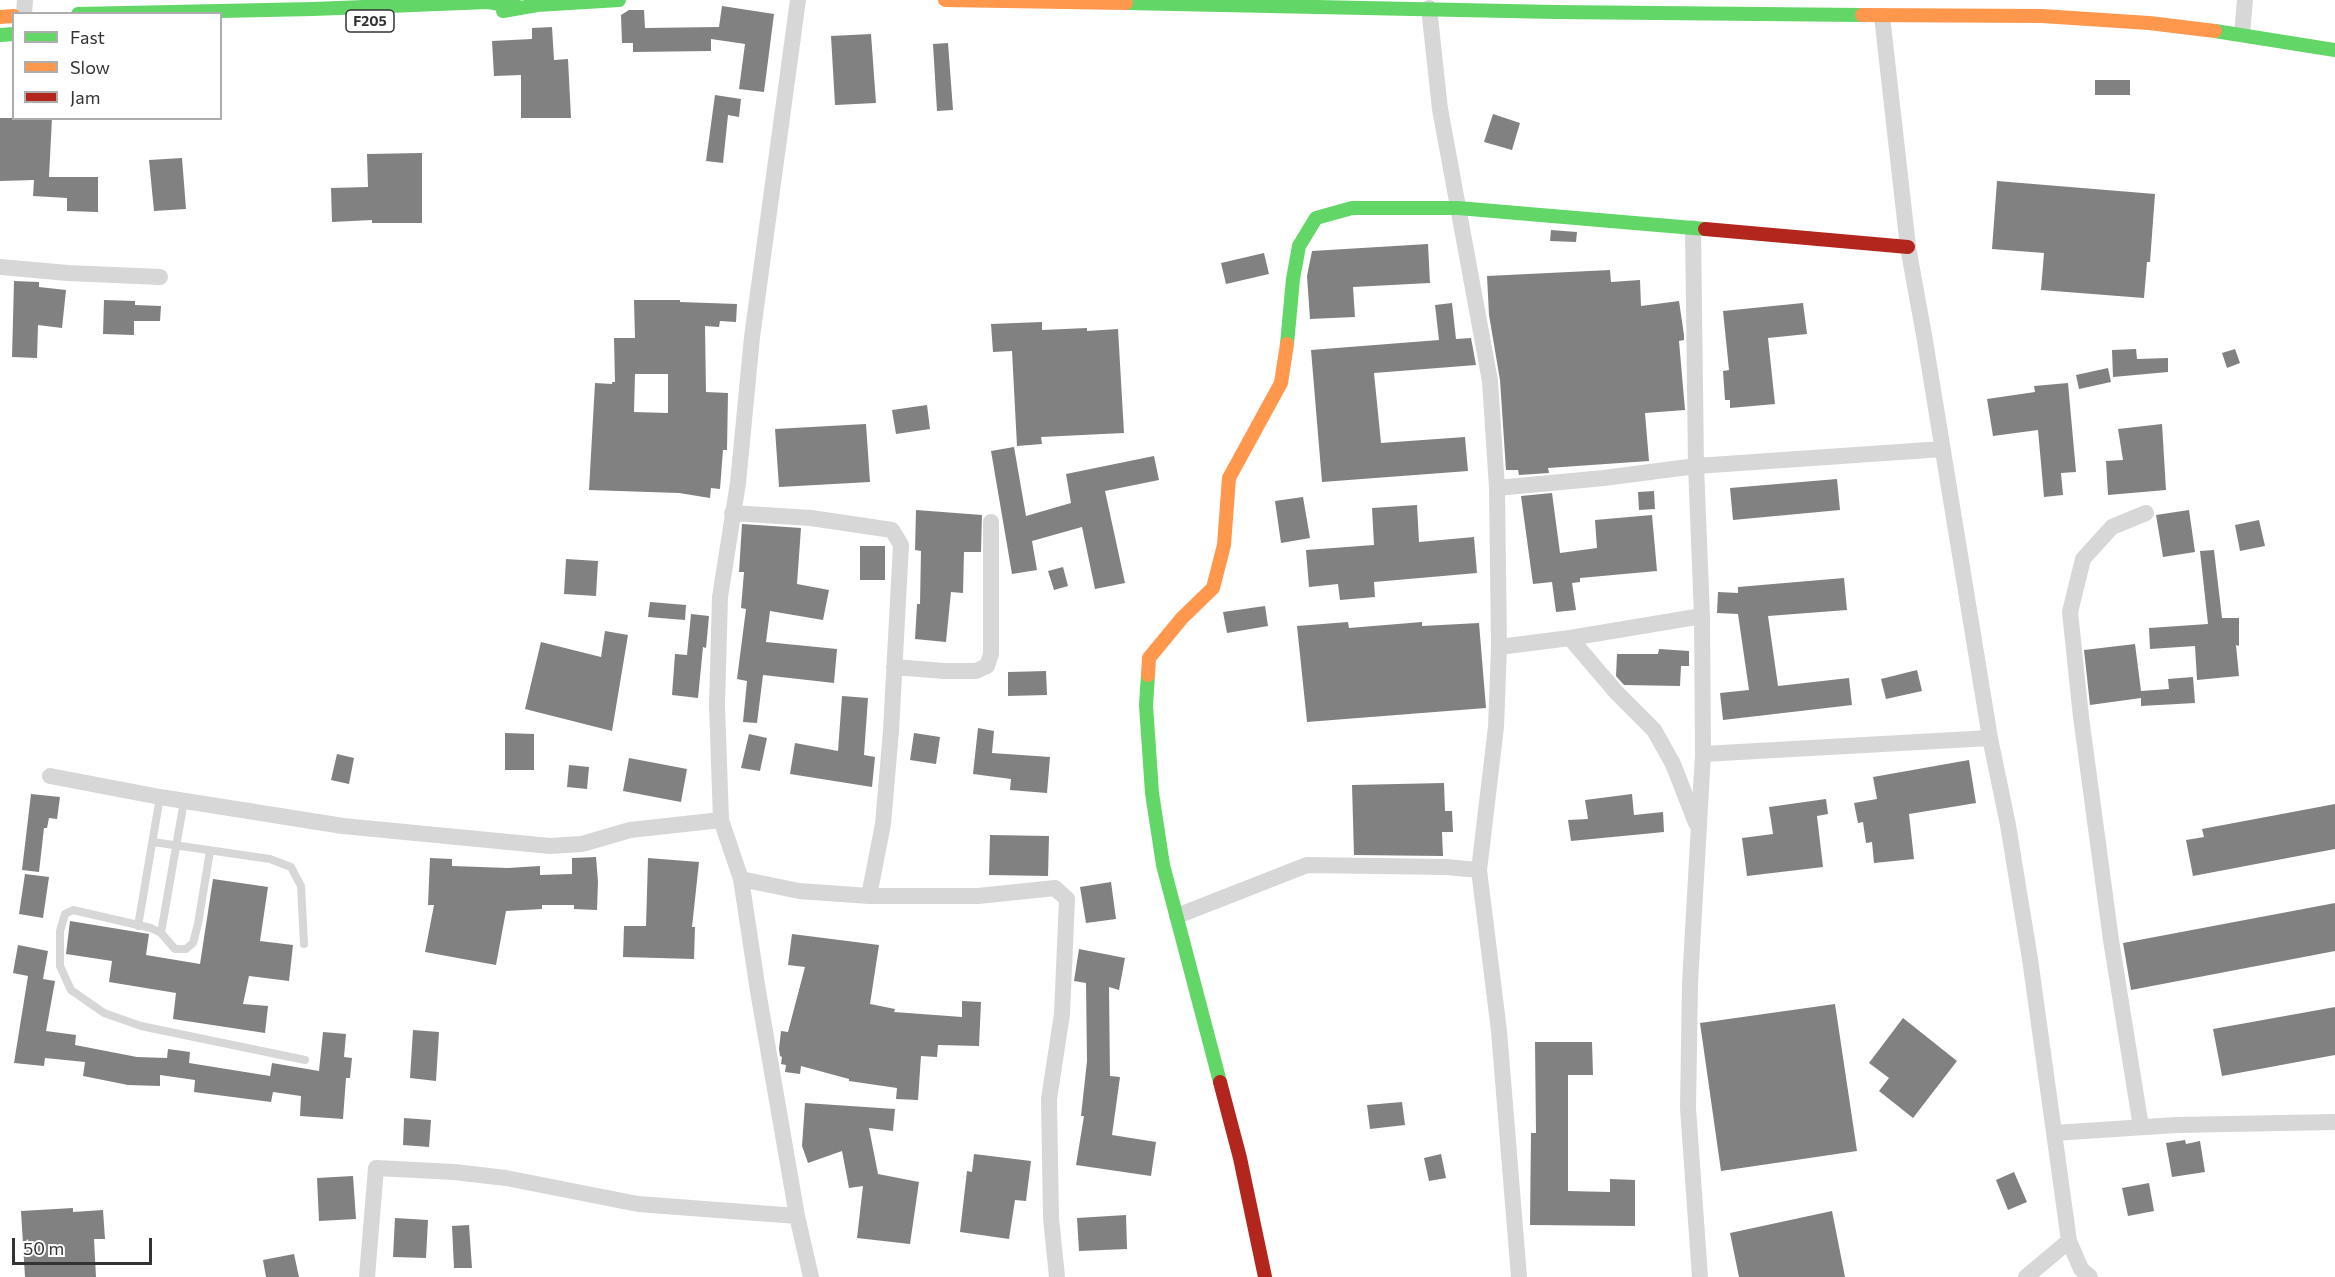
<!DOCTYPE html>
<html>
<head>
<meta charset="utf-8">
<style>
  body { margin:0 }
  #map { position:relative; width:2335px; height:1277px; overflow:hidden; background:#fff; font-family:Commissioner,sans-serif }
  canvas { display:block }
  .legend { position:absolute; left:12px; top:12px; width:210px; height:108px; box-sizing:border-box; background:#fff; border:2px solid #adadad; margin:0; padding:8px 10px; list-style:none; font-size:18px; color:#333 }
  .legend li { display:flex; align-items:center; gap:12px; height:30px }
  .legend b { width:30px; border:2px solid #adadad }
  .scale { position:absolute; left:12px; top:1238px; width:140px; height:27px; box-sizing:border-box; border:3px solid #333; border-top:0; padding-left:8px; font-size:18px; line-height:21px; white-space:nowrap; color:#333; -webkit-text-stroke:4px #fff; paint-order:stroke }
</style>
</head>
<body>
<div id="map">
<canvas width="2335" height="1277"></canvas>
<ul class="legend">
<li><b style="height:8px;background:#63d668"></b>Fast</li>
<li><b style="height:8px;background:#ff974d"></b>Slow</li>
<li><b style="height:8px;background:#b3261e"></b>Jam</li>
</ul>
<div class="scale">50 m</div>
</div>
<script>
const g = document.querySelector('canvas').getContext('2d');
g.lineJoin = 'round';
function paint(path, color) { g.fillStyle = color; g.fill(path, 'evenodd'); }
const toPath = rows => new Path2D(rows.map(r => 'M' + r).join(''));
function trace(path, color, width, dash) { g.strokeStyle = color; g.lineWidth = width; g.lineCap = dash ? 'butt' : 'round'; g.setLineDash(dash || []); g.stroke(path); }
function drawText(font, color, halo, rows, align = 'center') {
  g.font = font + ' Commissioner,sans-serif'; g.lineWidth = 6; g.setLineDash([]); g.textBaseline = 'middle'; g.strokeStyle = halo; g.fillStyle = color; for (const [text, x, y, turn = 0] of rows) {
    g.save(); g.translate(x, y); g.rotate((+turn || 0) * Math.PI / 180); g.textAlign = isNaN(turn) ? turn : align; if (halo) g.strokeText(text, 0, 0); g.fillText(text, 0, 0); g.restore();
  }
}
paint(toPath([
  [722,6,774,14,764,92,739,89,745,44,711,39,711,51,633,52,633,43,622,43,621,15,629,10,644,10,645,28,719,27],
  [552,27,554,60,568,59,571,118,521,118,521,75,494,76,492,41,532,39,532,28],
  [871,34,876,103,835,105,831,36],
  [948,43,953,110,937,111,933,44],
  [2095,80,2130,80,2130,95,2095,95],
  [715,95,741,99,739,117,728,115,723,163,706,161],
  [1493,114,1520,123,1512,150,1484,142],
  [0,118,52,118,49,177,98,177,98,212,67,211,67,198,33,196,34,180,0,181],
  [422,153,422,223,372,223,372,220,332,222,331,188,368,187,367,154],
  [182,158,186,209,154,211,149,160],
  [1997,181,2155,194,2150,262,2147,262,2144,298,2041,290,2044,253,1992,249],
  [1551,230,1577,232,1576,242,1550,241],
  [1428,244,1430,283,1353,287,1355,317,1310,319,1307,276,1312,251],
  [1264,253,1269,274,1226,284,1221,263],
  [1610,270,1611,282,1640,280,1641,306,1679,301,1684,335,1684,340,1679,341,1685,410,1645,413,1649,461,1548,468,1549,473,1519,475,1518,470,1506,470,1500,380,1489,315,1487,276],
  [14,281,39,282,39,287,66,290,62,328,38,325,37,358,12,357],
  [104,300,135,301,135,305,161,306,160,321,134,321,134,335,103,334],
  [634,300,680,300,680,302,737,304,736,322,720,321,719,327,705,326,706,392,728,393,727,450,723,450,720,489,711,488,710,498,679,493,589,490,595,383,612,384,612,382,615,382,614,338,635,338],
  [635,374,668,374,668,413,634,412],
  [1452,303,1456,339,1471,338,1476,365,1374,373,1381,443,1465,437,1468,471,1322,482,1311,350,1439,340,1435,305],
  [1803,303,1807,334,1768,338,1775,404,1730,408,1730,400,1725,400,1723,371,1729,370,1723,311],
  [1042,322,1042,330,1087,328,1087,331,1118,329,1124,433,1041,437,1042,444,1017,446,1012,351,993,352,991,324],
  [2136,349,2137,359,2168,358,2168,372,2113,377,2112,350],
  [2235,349,2240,363,2227,368,2222,353],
  [2108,368,2111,382,2079,389,2076,375],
  [2068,383,2076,472,2061,473,2063,495,2044,497,2038,430,1993,436,1987,399,2035,392,2034,386],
  [927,405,930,429,896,434,892,410],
  [866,424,870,482,779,487,775,429],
  [2162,424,2166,490,2108,495,2106,461,2123,460,2118,429],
  [1014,447,1026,516,1071,503,1066,474,1154,456,1159,480,1105,491,1125,583,1095,589,1082,527,1032,541,1037,570,1012,574,991,451],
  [1837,479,1840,510,1733,520,1730,488],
  [1654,491,1655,509,1639,510,1638,492],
  [1552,493,1560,553,1597,548,1595,520,1652,515,1657,571,1580,578,1580,582,1572,583,1576,610,1556,612,1552,582,1533,584,1521,496],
  [1303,497,1310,538,1281,543,1275,501],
  [1417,505,1419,542,1474,537,1477,573,1374,582,1375,597,1340,600,1338,584,1309,587,1306,550,1374,545,1372,508],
  [916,510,982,515,981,552,964,552,963,593,951,592,946,642,915,639,917,604,920,604,921,551,915,550],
  [2189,510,2195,552,2163,557,2156,515],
  [2259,520,2265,546,2240,551,2235,525],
  [742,524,801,528,797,584,829,590,823,620,770,611,766,642,837,649,834,683,763,675,757,723,743,722,747,681,737,679,746,609,741,608,744,572,739,572],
  [860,546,885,546,885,580,860,580],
  [2214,550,2222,618,2239,618,2239,646,2236,645,2239,676,2197,680,2195,646,2150,649,2149,628,2208,624,2200,551],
  [566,559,598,561,596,596,564,594],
  [1063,567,1068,586,1054,590,1048,571],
  [1844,578,1847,610,1768,616,1778,686,1849,678,1852,705,1723,720,1720,693,1749,690,1738,614,1717,613,1718,592,1738,593,1738,587],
  [650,602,686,605,685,620,648,617],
  [1265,606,1268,626,1227,633,1223,612],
  [691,614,709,616,706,648,703,647,698,698,672,695,675,654,687,655],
  [1348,622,1349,628,1422,622,1422,626,1479,623,1486,708,1307,722,1297,626],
  [605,631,628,635,612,731,525,709,541,642,601,657],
  [2135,644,2141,691,2169,689,2168,679,2193,677,2195,703,2141,706,2141,698,2090,705,2084,650],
  [1659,649,1689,651,1689,666,1681,666,1680,686,1624,685,1616,676,1617,654,1658,654],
  [1917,670,1922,691,1886,699,1881,679],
  [1046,671,1047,695,1008,696,1008,672],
  [842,696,868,698,864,755,875,757,872,787,790,774,795,743,838,751],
  [978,728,994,731,992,753,1050,757,1047,793,1010,790,1011,779,973,774],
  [505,733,534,734,534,770,505,770],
  [914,733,940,737,936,764,910,760],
  [749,734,767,738,760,771,741,768],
  [337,754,354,758,349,784,331,780],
  [629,758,687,769,681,802,623,791],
  [1969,760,1976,803,1909,814,1914,859,1874,863,1872,842,1866,843,1863,822,1858,823,1854,803,1877,799,1873,777],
  [569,765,589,767,587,789,567,787],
  [1444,783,1445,811,1452,811,1453,832,1442,832,1443,856,1354,855,1352,785],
  [31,794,60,797,57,819,49,818,47,828,44,828,39,872,22,870],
  [1632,794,1634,815,1663,812,1664,832,1571,841,1568,820,1588,819,1585,800],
  [1826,799,1828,814,1817,816,1823,867,1747,876,1742,838,1773,834,1769,807],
  [2335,804,2335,849,2193,876,2186,840,2204,837,2202,829],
  [990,835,1049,836,1048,876,989,875],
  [596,857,598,882,597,910,574,909,574,905,542,905,542,909,506,911,496,965,425,952,434,905,428,905,430,858,452,859,452,866,508,868,540,866,540,875,572,874,572,858],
  [648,858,699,862,692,927,695,927,694,959,623,957,624,926,646,926],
  [25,874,49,877,43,918,19,914],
  [213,879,268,887,260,941,293,945,289,981,249,976,243,1004,268,1006,265,1033,173,1019,176,993,109,982,112,961,66,954,70,921,149,934,146,955,200,964],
  [1111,882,1116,919,1086,923,1080,887],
  [2335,903,2335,951,2131,990,2123,943],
  [792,934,879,945,870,1004,895,1009,894,1012,962,1017,962,1001,981,1002,979,1046,938,1045,937,1057,921,1056,918,1100,896,1099,897,1088,849,1081,849,1079,801,1066,800,1074,785,1072,786,1065,781,1064,782,1057,780,1056,779,1049,781,1031,788,1032,805,967,788,965],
  [18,945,48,951,43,979,55,981,46,1031,76,1035,75,1045,137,1057,167,1058,168,1049,190,1052,189,1063,270,1076,272,1063,319,1071,323,1032,346,1034,344,1057,352,1058,350,1078,346,1078,343,1119,300,1116,301,1096,273,1092,271,1102,194,1092,195,1080,160,1075,160,1086,128,1085,83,1076,85,1062,45,1058,44,1066,14,1063,28,976,13,973],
  [1079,949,1125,958,1119,990,1109,987,1110,1076,1120,1077,1112,1135,1156,1142,1151,1176,1076,1165,1084,1116,1081,1116,1087,1061,1086,983,1074,981],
  [1835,1004,1857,1151,1721,1171,1700,1023],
  [2335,1007,2335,1055,2222,1076,2213,1029],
  [1903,1018,1957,1061,1913,1118,1879,1091,1889,1078,1869,1063],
  [413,1030,439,1032,436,1081,410,1078],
  [1535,1042,1592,1042,1593,1075,1568,1075,1568,1191,1610,1192,1610,1179,1635,1180,1635,1226,1530,1225,1531,1133,1536,1133],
  [1402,1102,1405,1125,1370,1129,1367,1105],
  [805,1103,895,1109,893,1131,869,1128,878,1174,919,1182,910,1244,857,1238,863,1186,849,1188,842,1151,808,1163,802,1146],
  [404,1118,431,1120,429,1147,403,1145],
  [2185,1140,2186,1144,2200,1141,2205,1172,2172,1177,2166,1143],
  [974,1154,1031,1161,1026,1201,1015,1200,1009,1239,960,1232,967,1171,972,1172],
  [1441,1154,1446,1178,1429,1181,1424,1158],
  [2014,1172,2027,1202,2008,1210,1996,1180],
  [353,1176,356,1219,319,1221,317,1178],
  [2149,1183,2154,1211,2128,1216,2122,1188],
  [73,1208,73,1212,103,1210,105,1239,94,1239,96,1277,25,1277,21,1211],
  [1832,1211,1845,1277,1739,1277,1730,1233],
  [1126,1215,1127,1249,1079,1251,1077,1218],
  [395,1218,428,1220,426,1258,393,1257],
  [469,1225,472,1268,454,1268,452,1226],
  [294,1254,299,1277,266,1277,263,1260]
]), '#818181');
trace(toPath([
  [153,842,270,859,291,867,301,886,304,944],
  [210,851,198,924,193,943,186,949,175,949,161,933,151,928,73,910,65,914,60,931,60,966,71,990,104,1013,141,1026,305,1060],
  [138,926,160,797],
  [161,933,184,801]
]), '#d7d7d7', 8);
trace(toPath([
  [798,0,752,337,738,483,720,597,717,705,721,820,741,879,758,991,797,1216,811,1277],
  [1429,8,1440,109,1490,381,1497,488,1499,647,1496,727,1479,870,1499,1031,1519,1277],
  [24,14,25,0],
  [1882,16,1908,247,1924,335,1990,738,2008,825,2030,959,2069,1241,2081,1269,2090,1277],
  [2242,34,2245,0],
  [1693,228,1696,466,1702,616,1703,754,1690,983,1688,1108,1700,1277],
  [0,267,68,273,160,277],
  [1497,488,1604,478,1696,466,1943,449],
  [732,513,811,518,892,530,901,545,891,731,883,824,869,896],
  [1570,638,1616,692,1654,730,1673,764,1696,823],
  [1499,647,1570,638,1702,616],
  [894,667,944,671,976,671,987,666,991,654,991,522],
  [1703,754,1990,738],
  [50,776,160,797,343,826,550,846,582,844,630,830,721,820],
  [741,879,799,891,869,896,978,896,1055,888,1067,899,1062,1014,1049,1099,1051,1218,1057,1277],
  [1177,916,1307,865,1446,867,1479,870],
  [2141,1127,2111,940,2081,717,2070,612,2083,559,2112,527,2146,513],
  [2054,1133,2176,1125,2335,1122],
  [367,1277,376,1168,454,1172,506,1178,638,1204,797,1216],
  [2026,1277,2069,1241]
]), '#d7d7d7', 16);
trace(toPath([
  [1126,3,1555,12,1862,15],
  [503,11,537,5,619,0],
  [78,14,313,9,488,2,518,7],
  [2215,31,2335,50],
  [0,35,14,34],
  [1287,344,1293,279,1299,246,1316,218,1352,208,1458,208,1705,229],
  [1148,675,1146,705,1152,793,1163,865,1220,1082]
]), '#63d668', 14);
trace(toPath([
  [945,0,1126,3],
  [1862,15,2042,16,2149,23,2215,31],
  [0,17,14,16],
  [1148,675,1149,658,1182,618,1213,588,1224,545,1229,478,1281,383,1287,344]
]), '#ff974d', 14);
trace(toPath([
  [1705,229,1908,247],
  [1220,1082,1240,1158,1265,1277]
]), '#b3261e', 14);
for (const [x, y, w] of [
  [370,21,48]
]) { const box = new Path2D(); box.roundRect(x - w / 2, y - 11, w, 22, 4.5); g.fillStyle = '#fff'; g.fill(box); trace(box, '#333', 1.5); }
drawText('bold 14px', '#333', null, [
  ["F205",370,21]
]);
</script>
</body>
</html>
